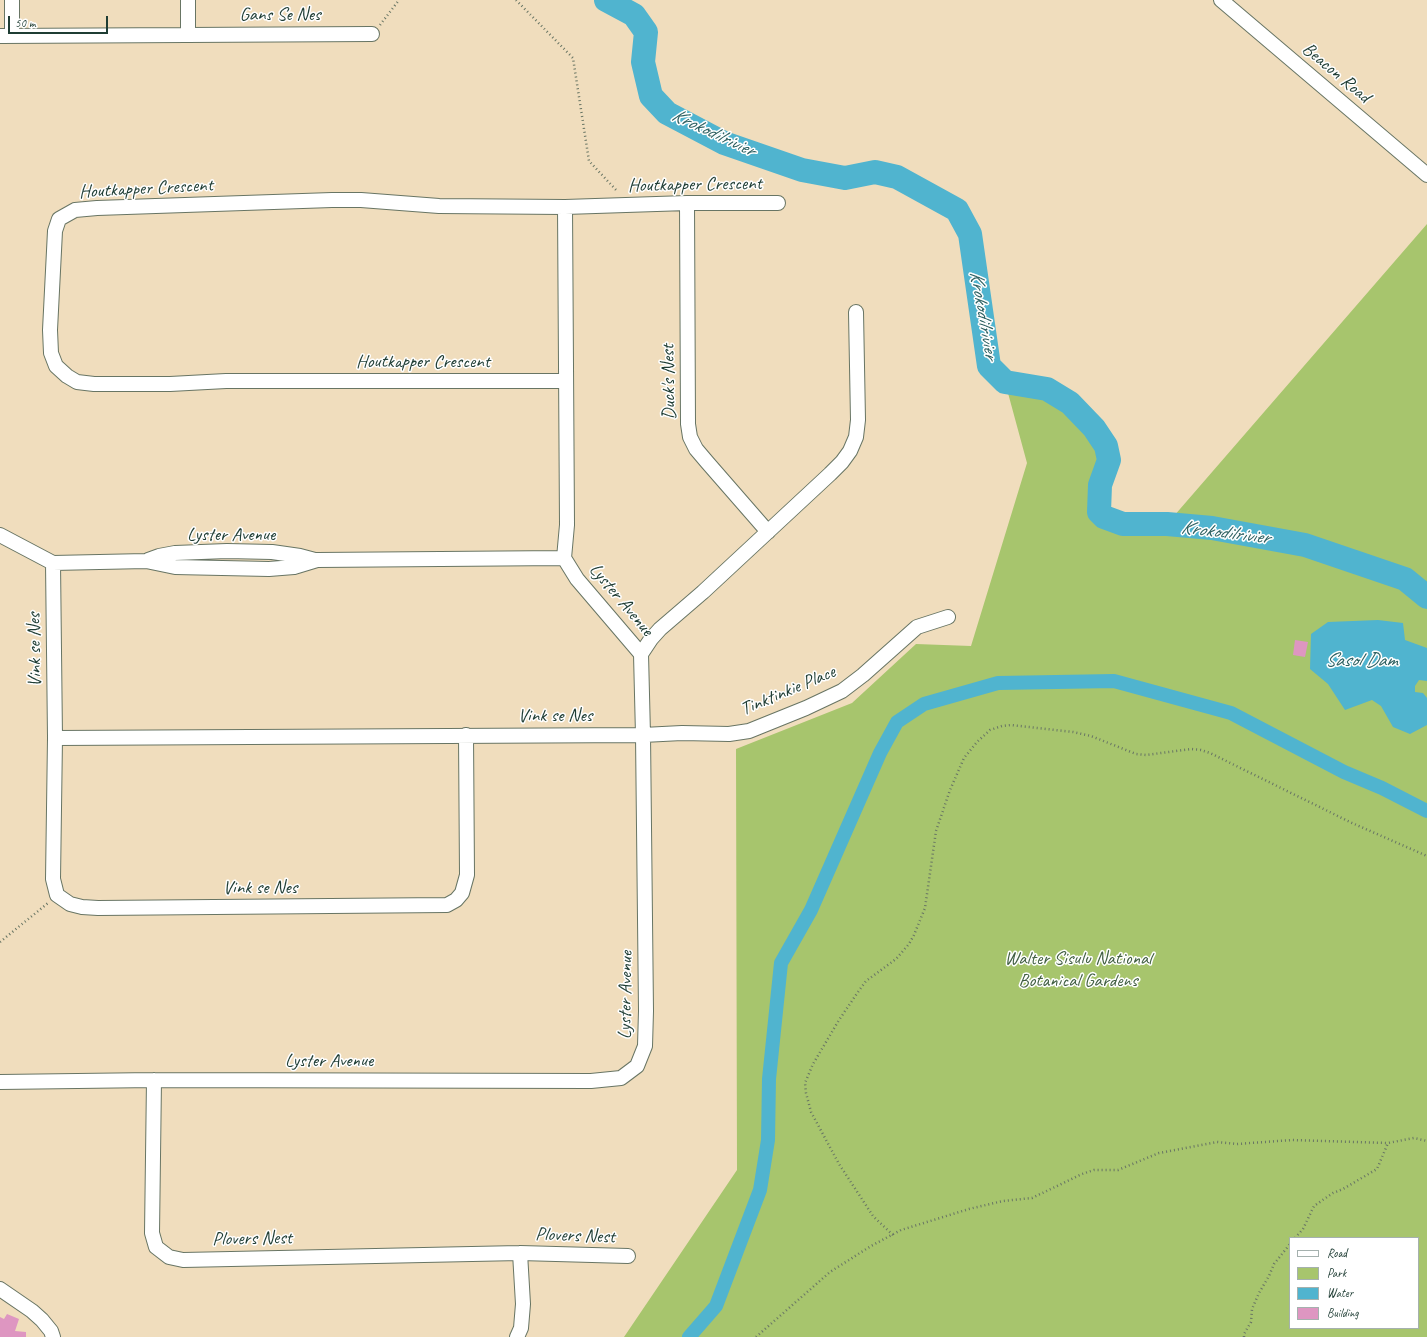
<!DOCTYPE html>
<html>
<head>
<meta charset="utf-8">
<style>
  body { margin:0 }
  #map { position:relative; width:1427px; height:1337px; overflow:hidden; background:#f0ddbd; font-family:Caveat,sans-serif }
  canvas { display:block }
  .legend { position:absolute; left:1289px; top:1237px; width:130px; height:92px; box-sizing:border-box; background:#fff; border:1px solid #a5b1ae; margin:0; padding:5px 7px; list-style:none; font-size:12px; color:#1f3d34 }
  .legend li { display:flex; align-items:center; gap:8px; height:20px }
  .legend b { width:20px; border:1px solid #a5b1ae }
  .scale { position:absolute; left:8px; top:16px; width:100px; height:18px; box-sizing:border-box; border:2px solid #1f3d34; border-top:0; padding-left:5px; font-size:12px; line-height:14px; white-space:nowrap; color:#1f3d34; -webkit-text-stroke:3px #fff; paint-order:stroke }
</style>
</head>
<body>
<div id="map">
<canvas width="1427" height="1337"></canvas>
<ul class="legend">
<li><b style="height:5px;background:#fff"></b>Road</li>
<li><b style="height:11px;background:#a7c56d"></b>Park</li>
<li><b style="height:11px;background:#50b4cf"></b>Water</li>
<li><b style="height:11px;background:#de96c1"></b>Building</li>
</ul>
<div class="scale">50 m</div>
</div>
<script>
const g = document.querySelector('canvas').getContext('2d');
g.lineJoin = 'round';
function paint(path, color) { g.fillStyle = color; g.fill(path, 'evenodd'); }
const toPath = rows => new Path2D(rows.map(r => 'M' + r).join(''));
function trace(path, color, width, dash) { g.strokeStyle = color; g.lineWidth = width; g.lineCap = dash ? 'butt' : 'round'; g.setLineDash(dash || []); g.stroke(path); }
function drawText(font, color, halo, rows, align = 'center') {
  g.font = font + ' Caveat,sans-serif'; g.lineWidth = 3; g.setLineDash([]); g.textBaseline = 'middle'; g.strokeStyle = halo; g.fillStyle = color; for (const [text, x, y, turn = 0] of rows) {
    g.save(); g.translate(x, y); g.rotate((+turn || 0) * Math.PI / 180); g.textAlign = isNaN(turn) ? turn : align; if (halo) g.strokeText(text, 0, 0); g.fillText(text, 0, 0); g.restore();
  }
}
paint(toPath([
  [1427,224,1427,1337,624,1337,737,1170,736,749,852,703,916,644,971,646,1027,463,1005,382,1041,384,1070,403,1106,446,1106,468,1099,512,1118,523,1167,524],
  [1290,1238,1418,1238,1418,1328,1290,1328]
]), '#a7c56d');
paint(toPath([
  [1378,620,1403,623,1405,640,1427,648,1427,681,1419,680,1415,686,1415,692,1423,693,1427,698,1427,725,1410,734,1393,727,1381,706,1372,700,1345,710,1328,684,1310,669,1311,634,1328,622]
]), '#50b4cf');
trace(toPath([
  [689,1337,716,1306,760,1190,768,1140,769,1079,781,963,811,910,880,753,897,722,924,704,998,683,1114,681,1231,713,1344,772,1382,788,1427,811]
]), '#50b4cf', 14);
trace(toPath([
  [606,0,634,15,646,32,643,62,651,96,667,113,724,143,802,170,845,178,875,172,897,177,957,210,970,234,989,366,1005,382,1047,389,1070,403,1094,428,1106,446,1109,460,1100,485,1099,512,1104,517,1123,524,1167,524,1212,528,1305,545,1405,579,1427,597]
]), '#50b4cf', 24);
paint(toPath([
  [1295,640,1308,642,1305,657,1293,655],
  [7,1314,19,1319,15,1331,26,1332,26,1337,0,1337,0,1317,4,1319]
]), '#de96c1');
const street = toPath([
  [12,0,12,36],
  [1221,0,1427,175],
  [188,35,188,0],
  [0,36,372,34],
  [687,203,688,424,690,437,696,449,707,462,768,532],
  [566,381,226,381,170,384,94,384,77,382,67,376,56,366,51,353,50,330,55,231,59,219,75,210,97,208,332,200,361,200,439,206,565,207,687,203,778,203],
  [0,535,53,563,146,561,175,567,269,569,294,567,317,560,564,558,577,579,641,654,643,735,646,1011,645,1046,637,1066,621,1078,591,1081,154,1080,0,1082],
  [564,558,567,525,565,207],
  [148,560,159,556,175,553,227,551,272,552,300,556,315,560],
  [53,563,55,738,53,879,57,895,70,904,82,907,98,908,447,905,456,900,462,893,467,875,466,735],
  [641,654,651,639,660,629,703,592,830,474,842,462,850,451,856,437,858,420,856,312],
  [55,738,643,735,682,733,729,734,749,731,806,708,842,691,863,675,917,627,948,617],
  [154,1080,152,1233,156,1247,169,1257,183,1260,520,1253,628,1256],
  [0,1289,32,1311,42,1320,51,1331,53,1337],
  [517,1337,521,1328,523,1304,520,1253]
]);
trace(street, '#687564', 16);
trace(toPath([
  [516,0,573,58,589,161,618,192],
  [380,25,399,0],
  [0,942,48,903],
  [893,1235,873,1216,839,1164,811,1112,806,1093,805,1083,813,1064,839,1020,858,992,866,981,896,959,909,944,914,935,925,908,936,831,950,790,964,758,977,742,990,730,1002,726,1011,725,1073,732,1091,736,1136,754,1146,755,1191,749,1201,750,1210,753,1352,823,1427,856],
  [1295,1238,1303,1229,1314,1206,1333,1193,1343,1189,1377,1169,1388,1143,1414,1138,1427,1141],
  [756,1337,830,1272,871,1246,901,1230,969,1209,1003,1201,1032,1198,1082,1174,1094,1170,1118,1170,1159,1153,1217,1142,1237,1144,1292,1140,1388,1143],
  [1244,1337,1244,1334,1251,1322,1252,1309,1259,1293,1269,1276,1274,1264,1290,1244]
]), '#687564', 2.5, [1, 3]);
trace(street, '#fff', 14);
drawText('19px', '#1f3d34', '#fff', [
  ["Gans Se Nes",280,15],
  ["Beacon Road",1336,73,40],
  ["Houtkapper Crescent",695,185,-1],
  ["Houtkapper Crescent",146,189,-3],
  ["Houtkapper Crescent",423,362],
  ["Duck's Nest",669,382,-91],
  ["Lyster Avenue",231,535],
  ["Lyster Avenue",621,600,50],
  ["Vink se Nes",35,650,-91],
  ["Tinktinkie Place",788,691,-23],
  ["Vink se Nes",555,716],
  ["Vink se Nes",260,888],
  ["Lyster Avenue",626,995,-89],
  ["Lyster Avenue",329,1061],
  ["Plovers Nest",575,1236,2],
  ["Plovers Nest",252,1239,-1]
]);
drawText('19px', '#415f42', '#fff', [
  ["Walter Sisulu National",1078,959],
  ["Botanical Gardens",1078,981]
]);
drawText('italic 20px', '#2e6162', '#fff', [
  ["Krokodilrivier",713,133,25],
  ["Krokodilrivier",983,315,80],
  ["Krokodilrivier",1225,533,7],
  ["Sasol Dam",1361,661]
]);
</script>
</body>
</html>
